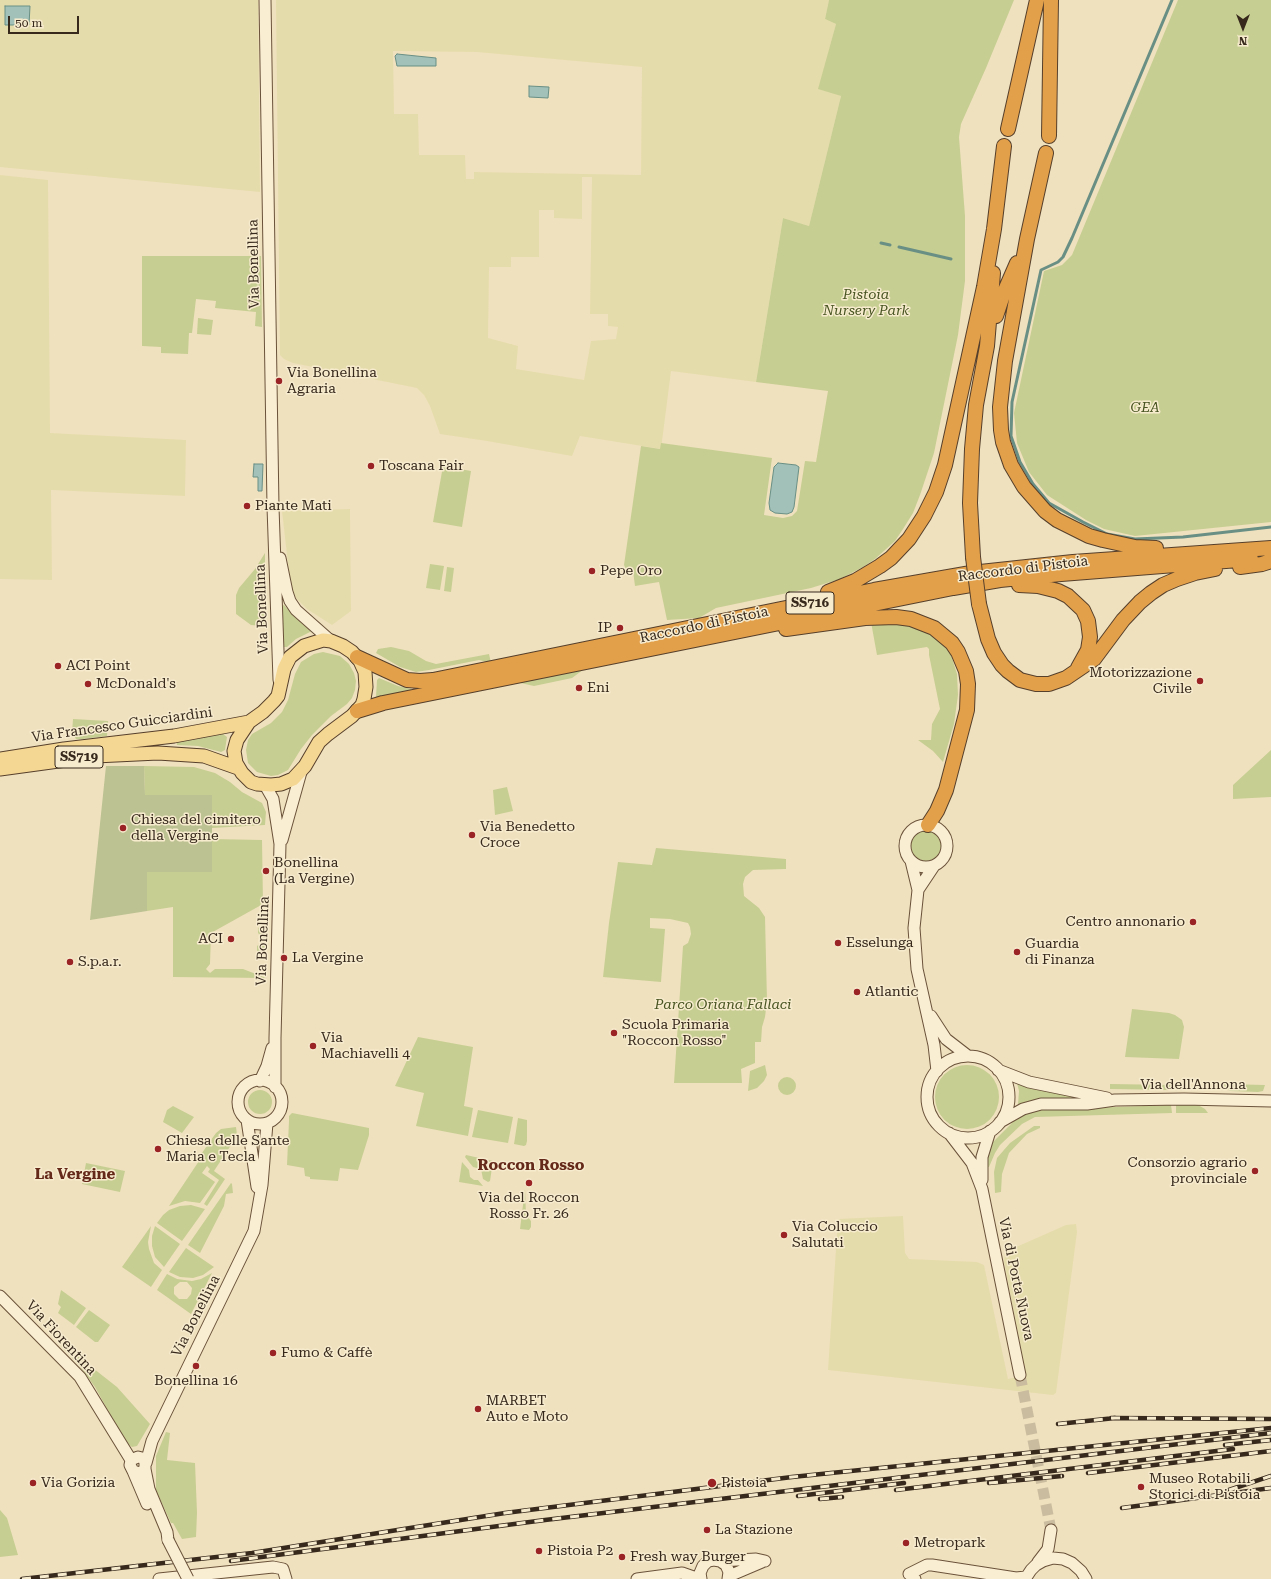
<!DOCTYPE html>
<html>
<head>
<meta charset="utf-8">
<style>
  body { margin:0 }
  #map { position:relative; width:1271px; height:1579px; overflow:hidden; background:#efe1be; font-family:"Roboto Serif",serif }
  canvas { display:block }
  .north { position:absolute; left:1223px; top:8px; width:40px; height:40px; -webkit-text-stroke:3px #f7ebce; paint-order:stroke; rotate:180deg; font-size:11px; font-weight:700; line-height:16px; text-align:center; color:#37291c }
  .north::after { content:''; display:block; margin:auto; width:14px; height:18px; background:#37291c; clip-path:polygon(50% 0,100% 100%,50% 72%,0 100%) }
  .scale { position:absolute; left:8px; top:16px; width:71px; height:18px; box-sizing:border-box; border:2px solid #37291c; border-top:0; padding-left:5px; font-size:12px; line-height:14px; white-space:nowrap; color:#37291c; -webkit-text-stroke:3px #f7ebce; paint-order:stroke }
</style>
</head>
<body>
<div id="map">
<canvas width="1271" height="1579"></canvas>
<div class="north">N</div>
<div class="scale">50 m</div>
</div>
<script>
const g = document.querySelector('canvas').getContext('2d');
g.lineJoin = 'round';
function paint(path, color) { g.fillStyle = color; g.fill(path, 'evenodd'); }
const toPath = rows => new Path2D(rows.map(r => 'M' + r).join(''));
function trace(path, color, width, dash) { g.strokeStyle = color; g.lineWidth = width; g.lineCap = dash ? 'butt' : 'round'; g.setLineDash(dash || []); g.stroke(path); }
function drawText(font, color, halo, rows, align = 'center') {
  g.font = font + ' "Roboto Serif",serif'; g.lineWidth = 3; g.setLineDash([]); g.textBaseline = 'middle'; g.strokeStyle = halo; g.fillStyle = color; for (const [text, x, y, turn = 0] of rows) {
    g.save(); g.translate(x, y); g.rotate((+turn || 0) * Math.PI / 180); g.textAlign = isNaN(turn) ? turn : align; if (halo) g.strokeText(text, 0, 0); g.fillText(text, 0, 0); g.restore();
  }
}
paint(toPath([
  [0,0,258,0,260,192,0,167],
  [276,0,829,0,825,19,836,24,819,88,841,96,809,226,783,218,756,382,671,371,661,449,580,436,572,456,487,441,440,434,430,406,424,395,417,388,293,363,284,359,280,355],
  [393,51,477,52,642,67,641,175,474,172,474,179,466,179,465,155,419,155,418,114,394,114],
  [582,177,592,177,590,314,608,314,608,326,618,327,616,339,591,341,584,380,516,369,518,346,488,338,489,267,511,267,511,257,539,257,539,210,554,210,554,218,582,219],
  [0,175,48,180,50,433,186,440,185,496,51,490,52,580,0,579],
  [350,509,351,611,332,625,307,609,296,598,293,593,290,581,282,511],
  [903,1216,905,1253,909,1259,977,1262,984,1265,1008,1379,1026,1375,1004,1262,1005,1252,1066,1225,1076,1224,1077,1232,1056,1393,1053,1395,828,1370,838,1219]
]), '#e5dcab');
paint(toPath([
  [829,0,1014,0,986,68,961,124,959,137,965,216,965,281,958,335,934,453,920,495,913,513,903,529,895,541,875,559,863,567,840,579,811,588,716,608,699,618,667,620,659,582,635,586,633,571,626,569,624,565,641,446,660,449,661,443,772,458,764,515,783,518,792,516,797,511,805,461,816,462,828,391,756,382,783,218,809,226,841,96,818,89,836,24,825,19],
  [1178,0,1271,0,1271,522,1135,536,1104,529,1086,520,1047,495,1029,472,1017,443,1014,413,1044,271,1062,265,1072,255],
  [142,256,261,256,262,327,255,326,256,312,215,308,216,301,196,299,192,333,189,333,188,354,161,353,161,347,142,346],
  [198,318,213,320,211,335,197,334],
  [443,466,471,471,462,527,433,522],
  [265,553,265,626,251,625,236,614,236,595,239,588,255,569],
  [430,564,444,566,440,590,426,588],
  [447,567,454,568,451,592,444,591],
  [284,605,296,618,314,630,296,639,287,647,284,647,281,606],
  [889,621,925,629,948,649,952,658,957,674,958,695,954,724,943,762,933,751,918,740,931,740,932,724,940,709,929,655,929,649,927,647,877,655,871,622],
  [391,647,409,651,426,661,436,664,489,654,491,663,479,660,429,670,416,672,400,667,376,653,378,649],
  [323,652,340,656,349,664,354,673,356,681,355,690,352,698,347,704,331,716,312,735,301,749,288,770,278,775,271,776,257,772,248,763,246,750,248,740,252,734,271,723,282,712,288,700,295,674,301,662,314,654],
  [587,667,572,678,534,686,516,682],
  [379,678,398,686,419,691,379,699,376,697,377,680],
  [73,719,108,721,107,736,83,739,76,739,72,733],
  [223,734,227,737,225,750,221,752,198,746,177,745,176,741],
  [1271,750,1271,797,1233,799,1233,785],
  [144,766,194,767,215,773,230,782,242,792,262,803,266,812,265,825,212,828,212,795,145,795],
  [507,787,513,811,495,815,493,790],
  '911 846a15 15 0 1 1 30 0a15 15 0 1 1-30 0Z',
  [212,839,262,840,263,904,211,933,210,964,206,969,210,973,215,969,243,969,266,978,173,977,173,907,147,911,146,872,212,872],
  [656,848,786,859,786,869,753,870,745,877,743,884,744,896,759,908,765,917,767,1001,765,1017,762,1027,761,1042,755,1042,755,1063,741,1069,742,1083,674,1083,683,946,688,943,691,934,690,927,688,923,670,919,650,918,650,928,665,929,661,982,603,977,609,923,618,862,652,865],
  [266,925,266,953,263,953,257,951,257,946,262,942,262,937,258,933,258,928],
  [1132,1009,1169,1013,1175,1015,1182,1020,1184,1027,1179,1059,1125,1057],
  [418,1037,473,1047,464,1106,473,1108,468,1136,416,1126,424,1093,395,1086],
  '935 1097a32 32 0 1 1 64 0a32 32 0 1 1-64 0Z',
  [765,1065,767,1075,764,1081,757,1088,748,1091,750,1071],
  '778 1086a9 9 0 1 1 18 0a9 9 0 1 1-18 0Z',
  [1017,1083,1088,1100,1021,1106,1018,1104,1019,1091],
  [1110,1084,1172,1085,1172,1090,1110,1089],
  [1224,1084,1265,1085,1263,1091,1258,1092,1230,1091,1225,1088],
  '248 1102a12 12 0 1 1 24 0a12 12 0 1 1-24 0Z',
  [1171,1105,1172,1113,1035,1117,1022,1124,1000,1145,995,1153,989,1167,987,1167,987,1160,993,1142,1017,1118,1033,1110],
  [1176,1105,1198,1105,1205,1109,1208,1113,1176,1113],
  [173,1106,194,1117,182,1133,163,1122,167,1110],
  [478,1110,513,1117,508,1143,472,1137],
  [292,1113,369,1128,369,1135,358,1170,340,1168,338,1181,310,1179,310,1177,305,1176,304,1168,287,1165,289,1121,289,1116],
  [518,1118,527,1120,527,1141,526,1145,524,1146,514,1144],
  [1034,1126,1040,1126,1040,1128,1027,1134,1009,1153,1002,1174,1001,1192,995,1193,994,1172,997,1158,1010,1143],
  [236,1127,237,1135,235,1139,214,1171,225,1179,207,1206,204,1204,219,1180,208,1172,210,1169,207,1166,202,1173,215,1182,200,1203,185,1201,169,1206,199,1161,197,1160,216,1133,221,1129],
  [466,1155,493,1161,490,1181,488,1182,483,1179,481,1169,473,1167,465,1157],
  [462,1162,469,1170,470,1177,474,1180,478,1180,483,1186,459,1182],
  [86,1163,125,1171,120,1192,82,1184],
  [231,1183,232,1184,233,1193,226,1194,224,1206,200,1253,188,1245],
  [525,1189,526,1215,531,1221,531,1227,529,1230,520,1229],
  [191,1205,205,1209,182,1241,157,1223,163,1215,169,1210,180,1206],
  [151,1226,148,1242,149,1249,154,1263,162,1270,151,1287,122,1267],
  [155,1226,180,1244,164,1267,155,1257,152,1246,152,1236],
  [186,1248,214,1267,203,1275,193,1278,180,1277,169,1272],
  [212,1273,191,1314,157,1290,167,1274,177,1279,192,1281,201,1279],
  [180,1282,187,1282,192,1288,191,1294,187,1299,179,1299,174,1294,174,1287],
  [61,1290,86,1308,74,1325,58,1313,61,1307,58,1304],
  [89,1310,110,1325,98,1342,95,1342,76,1327],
  [61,1346,66,1348,75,1354,117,1387,150,1424,137,1446,132,1447,126,1443,95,1387,78,1364],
  [166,1432,170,1433,167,1460,195,1463,197,1513,196,1537,182,1539,173,1523,171,1523,156,1490,156,1456],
  [0,1510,7,1518,18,1555,0,1557]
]), '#c7ce92');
paint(toPath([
  [106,766,144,766,145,795,212,795,212,872,147,872,147,911,90,920]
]), '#bcc292');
const water = toPath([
  [5,6,30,6,29,25,5,25,5,6],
  [397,54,436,58,436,66,397,66,395,56,397,54],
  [529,86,549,87,548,98,529,97,529,86],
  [778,463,796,465,799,467,794,507,792,512,787,514,775,513,770,510,769,503,774,467,778,463],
  [254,464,263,464,262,491,258,491,258,477,253,477,254,464]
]);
paint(water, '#a2c1b8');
trace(water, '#698f85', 1);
trace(toPath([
  [1172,0,1072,238,1063,257,1058,262,1041,270,1012,402,1011,436,1020,462,1033,484,1049,503,1083,522,1107,534,1135,539,1183,537,1271,527],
  [881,243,890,245],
  [899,247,951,259]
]), '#698f85', 3);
trace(toPath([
  [1020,1375,1051,1530]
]), '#cabc9e', 11, [11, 5.5]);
const secondary = toPath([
  [265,0,273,507,279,680],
  [280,558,287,592,290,601,296,610,331,641],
  [265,785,273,799,280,844,275,1038,275,1087],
  '905 846a21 21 0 1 1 42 0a21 21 0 1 1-42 0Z',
  [282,840,301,772],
  [911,861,918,890],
  [934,866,918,890,914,928,917,969,934,1045,937,1071],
  [931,1016,946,1039,968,1056],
  '927 1097a41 41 0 1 1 82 0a41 41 0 1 1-82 0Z',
  [998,1070,1029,1082,1107,1098],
  '238 1102a22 22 0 1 1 44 0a22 22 0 1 1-44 0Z',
  [260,1081,267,1066,272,1048],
  [247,1120,257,1187],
  [1000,1122,1023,1109,1041,1104,1087,1104,1115,1100,1184,1099,1271,1101],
  [949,1133,972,1163,982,1189,1020,1375],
  [982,1180,982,1157,990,1131],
  [0,1296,80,1377,131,1460],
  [146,1463,152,1441,254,1231,262,1185,267,1123],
  [145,1469,140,1473,133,1471,130,1465,131,1460,138,1457,142,1458,145,1461,145,1469,149,1489,167,1532,168,1540],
  [133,1471,147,1504],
  [719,1561,756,1559,765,1561],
  [1038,1562,1048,1549,1051,1530],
  [729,1576,762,1562],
  [159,1579,273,1567,283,1569,286,1579],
  [637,1579,682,1573,699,1579],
  [701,1579,700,1573,703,1566,708,1561,714,1560,720,1561,726,1565,729,1572,728,1579],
  [915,1579,909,1574,927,1565,932,1565,1016,1578,1026,1577],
  [1025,1579,1031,1570,1036,1565,1043,1561,1053,1558,1063,1559,1072,1563,1081,1571,1086,1579]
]);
const primary = toPath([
  [323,640,331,641,343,646,352,652,360,661,365,672,366,687,364,699,362,705,352,716,328,734,319,742,305,766,293,779,281,784,271,785,257,784,251,782,242,773,236,763,234,751,237,740,249,722,263,712,274,701,278,696,284,669,290,657,304,646,323,640],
  [0,759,64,749,174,736,249,722],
  [0,769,95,756,158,753,204,756,238,768]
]);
const highway = toPath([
  [1008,129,1037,0],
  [1049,136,1051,0],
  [1046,153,1027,239,1005,361,1000,407,1001,430,1003,442,1011,465,1024,487,1045,511,1057,520,1089,536,1103,540,1135,547,1156,548],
  [996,316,1003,295,1017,263],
  [973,557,970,503,972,449,976,405,987,346,993,273],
  [1240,567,1262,564,1271,561],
  [1019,585,1038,586,1058,591,1068,596,1083,610,1088,621,1090,637,1088,650,1078,668],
  [828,592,855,581,880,566,891,558,909,539,924,516,936,492,945,465,984,287,994,229,1004,146],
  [979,604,988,639,994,653,1002,665,1008,671,1020,680,1036,684,1049,684,1066,678,1094,659,1123,620,1140,602,1151,593,1163,585,1177,579,1195,573,1215,569],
  [786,629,865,618,896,617,911,619,934,628,952,643,958,652,966,671,968,684,967,710,946,790,937,811,928,825],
  [357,657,407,680,420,681,433,680,874,590,971,573,1073,562,1271,548],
  [357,711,383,703,953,588,1000,580,1061,574,1251,559]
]);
trace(secondary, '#6a523a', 13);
trace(primary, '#563f2b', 15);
trace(highway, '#563f2b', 16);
trace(secondary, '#faeed2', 11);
trace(primary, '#f5d794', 13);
trace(highway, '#e3a04a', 14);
const rail = toPath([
  [1111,1418,1271,1419],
  [1058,1424,1115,1418],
  [1225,1445,1271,1440],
  [1088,1473,1271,1451],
  [989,1483,1062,1476],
  [896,1490,1233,1449],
  [1229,1490,1271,1476],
  [798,1496,904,1483],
  [820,1499,842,1497],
  [1122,1508,1271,1488],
  [231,1561,545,1520,1271,1433],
  [22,1579,252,1553,505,1513,792,1477,1271,1428]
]);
trace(rail, '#37291c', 4.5);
trace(rail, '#f7ebce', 3, [9]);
const secondaryBridge = toPath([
  [168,1540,188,1579]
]);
const highwayBridge = toPath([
  [973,557,979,604]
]);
trace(secondaryBridge, '#6a523a', 13, []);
trace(highwayBridge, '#563f2b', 16, []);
trace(secondaryBridge, '#faeed2', 11);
trace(highwayBridge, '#e3a04a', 14);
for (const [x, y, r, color] of [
  [279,381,4,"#9a2425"],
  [371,466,4,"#9a2425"],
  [247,506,4,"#9a2425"],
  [592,571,4,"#9a2425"],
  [620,628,4,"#9a2425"],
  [58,666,4,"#9a2425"],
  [1200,681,4,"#9a2425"],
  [88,684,4,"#9a2425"],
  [579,688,4,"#9a2425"],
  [123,828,4,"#9a2425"],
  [472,835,4,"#9a2425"],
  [266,871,4,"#9a2425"],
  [1193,922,4,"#9a2425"],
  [231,939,4,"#9a2425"],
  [838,943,4,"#9a2425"],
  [1017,952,4,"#9a2425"],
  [284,958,4,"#9a2425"],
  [70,962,4,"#9a2425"],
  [857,992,4,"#9a2425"],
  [614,1033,4,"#9a2425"],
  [313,1046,4,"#9a2425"],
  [158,1149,4,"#9a2425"],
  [1255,1171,4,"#9a2425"],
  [529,1183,4,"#9a2425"],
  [784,1235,4,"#9a2425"],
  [273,1353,4,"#9a2425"],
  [196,1366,4,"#9a2425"],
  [478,1409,4,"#9a2425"],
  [33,1483,4,"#9a2425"],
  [712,1483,5,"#9a2425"],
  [1141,1487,4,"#9a2425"],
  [707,1530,4,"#9a2425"],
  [906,1543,4,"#9a2425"],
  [539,1551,4,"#9a2425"],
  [622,1557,4,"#9a2425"]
]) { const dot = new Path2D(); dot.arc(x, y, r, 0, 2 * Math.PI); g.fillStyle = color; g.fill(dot); trace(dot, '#f7ebce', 1.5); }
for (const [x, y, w] of [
  [810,603,48],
  [79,757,48]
]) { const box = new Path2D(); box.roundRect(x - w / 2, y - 11, w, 22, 3); g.fillStyle = '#f7ebce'; g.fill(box); trace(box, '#37291c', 1); }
drawText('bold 13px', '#37291c', null, [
  ["SS716",810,603],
  ["SS719",79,757]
]);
drawText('14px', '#37291c', '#f7ebce', [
  ["Via Bonellina",254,264,-91],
  ["Raccordo di Pistoia",1023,569,-7],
  ["Via Bonellina",262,609,-92],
  ["Raccordo di Pistoia",704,625,-12],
  ["Via Francesco Guicciardini",122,725,-8],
  ["Via Bonellina",263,941,-88],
  ["Via dell'Annona",1193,1085],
  ["Via di Porta Nuova",1016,1279,78],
  ["Via Bonellina",196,1316,-63],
  ["Via Fiorentina",61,1338,47]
]);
drawText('italic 14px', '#485421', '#f7ebce', [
  ["Pistoia",866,295],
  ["Nursery Park",866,311],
  ["GEA",1145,408],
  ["Parco Oriana Fallaci",723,1005]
]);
drawText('14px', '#37291c', '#f7ebce', [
  ["Via Bonellina",287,373],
  ["Agraria",287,389],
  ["Toscana Fair",379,466],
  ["Piante Mati",255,506],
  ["Pepe Oro",600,571],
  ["IP",612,628,"right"],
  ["ACI Point",66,666],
  ["Motorizzazione",1192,673,"right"],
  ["Civile",1192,689,"right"],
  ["McDonald's",96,684],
  ["Eni",587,688],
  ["Chiesa del cimitero",131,820],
  ["della Vergine",131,836],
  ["Via Benedetto",480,827],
  ["Croce",480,843],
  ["Bonellina",274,863],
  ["(La Vergine)",274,879],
  ["Centro annonario",1185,922,"right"],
  ["ACI",223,939,"right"],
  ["Esselunga",846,943],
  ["Guardia",1025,944],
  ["di Finanza",1025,960],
  ["La Vergine",292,958],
  ["S.p.a.r.",78,962],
  ["Atlantic",865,992],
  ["Scuola Primaria",622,1025],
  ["\"Roccon Rosso\"",622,1041],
  ["Via",321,1038],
  ["Machiavelli 4",321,1054],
  ["Chiesa delle Sante",166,1141],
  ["Maria e Tecla",166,1157],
  ["Consorzio agrario",1247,1163,"right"],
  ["provinciale",1247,1179,"right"],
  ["Via del Roccon",529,1198,"center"],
  ["Rosso Fr. 26",529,1214,"center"],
  ["Via Coluccio",792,1227],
  ["Salutati",792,1243],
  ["Fumo & Caffè",281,1353],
  ["Bonellina 16",196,1381,"center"],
  ["MARBET",486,1401],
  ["Auto e Moto",486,1417],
  ["Museo Rotabili",1149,1479],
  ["Storici di Pistoia",1149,1495],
  ["Via Gorizia",41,1483],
  ["Pistoia",721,1483],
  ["La Stazione",715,1530],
  ["Metropark",914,1543],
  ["Pistoia P2",547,1551],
  ["Fresh way Burger",630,1557]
], 'left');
drawText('bold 15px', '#652919', '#f7ebce', [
  ["Roccon Rosso",531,1166],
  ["La Vergine",75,1175]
]);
</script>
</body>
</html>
